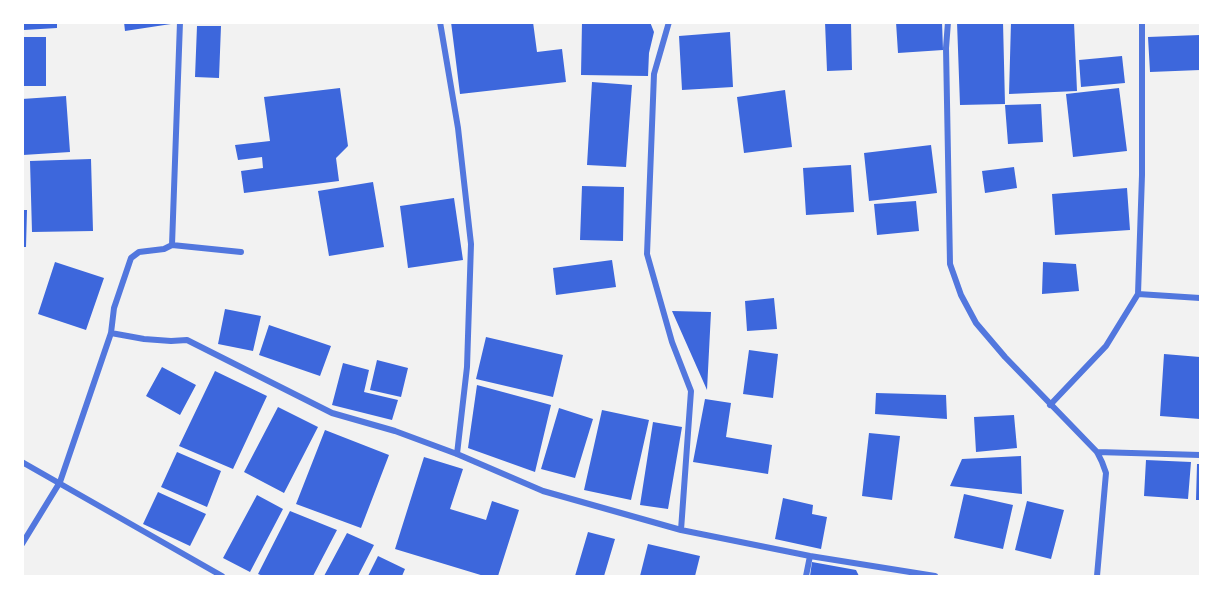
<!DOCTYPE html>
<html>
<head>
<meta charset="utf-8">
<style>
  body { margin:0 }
  #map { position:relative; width:1223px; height:599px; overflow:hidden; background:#f2f2f2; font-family:"Work Sans",sans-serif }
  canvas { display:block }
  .frame { position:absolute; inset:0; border:24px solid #fff; pointer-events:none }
</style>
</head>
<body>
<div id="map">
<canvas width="1223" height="599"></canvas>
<div class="frame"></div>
</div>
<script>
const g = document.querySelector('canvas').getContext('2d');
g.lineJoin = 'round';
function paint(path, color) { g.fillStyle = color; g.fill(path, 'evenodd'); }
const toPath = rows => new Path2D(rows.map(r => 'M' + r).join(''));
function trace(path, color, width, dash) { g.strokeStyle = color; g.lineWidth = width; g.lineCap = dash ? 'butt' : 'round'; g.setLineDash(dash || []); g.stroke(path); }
paint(toPath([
  [23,22,57,22,57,28,24,30],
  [124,22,171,22,171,24,125,31],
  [451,22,533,22,537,52,562,49,566,82,460,94],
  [582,22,650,22,654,32,649,53,648,76,581,75],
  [825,22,851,22,852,70,827,71],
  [896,22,942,22,943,50,898,53],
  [957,22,1003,22,1005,104,960,105],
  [1011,22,1074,22,1077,91,1009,94],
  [197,26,221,26,219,78,195,77],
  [730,32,733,87,682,90,679,36],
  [1200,35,1200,70,1150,72,1148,37],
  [22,37,46,37,46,86,22,86],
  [1122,56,1125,83,1081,87,1079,60],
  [592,82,632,85,626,167,587,165],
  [340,88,348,146,336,158,339,181,244,193,241,171,263,168,262,157,238,160,235,145,270,141,264,97],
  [1119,88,1127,151,1073,157,1066,94],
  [785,90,792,147,744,153,737,97],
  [66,96,70,152,23,155,22,99],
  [1041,104,1043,142,1008,144,1005,105],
  [931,145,937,193,869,201,864,153],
  [91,159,93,231,32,232,30,161],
  [851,165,854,212,806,215,803,168],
  [1014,167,1017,188,985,193,982,171],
  [373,182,384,247,329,256,318,191],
  [582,186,624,187,623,241,580,240],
  [1127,188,1130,230,1055,235,1052,194],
  [454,198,463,260,408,268,400,206],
  [916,201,919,231,877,235,874,204],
  [22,210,27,210,26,247,22,247],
  [612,260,616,287,556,295,553,268],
  [55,262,104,278,86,330,38,314],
  [1043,262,1076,264,1079,291,1042,294],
  [774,298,777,329,747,331,745,301],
  [225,309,261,316,253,351,218,344],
  [672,311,711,312,707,390],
  [269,325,331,346,320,376,259,355],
  [486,337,563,355,553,397,476,379],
  [749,350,778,354,773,398,743,394],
  [1164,354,1200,357,1200,419,1160,416],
  [377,360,408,368,401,397,370,390],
  [343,363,369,370,364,392,398,400,392,420,332,405],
  [162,367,196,385,180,415,146,396],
  [215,371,267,396,233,469,179,446],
  [477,385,551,405,535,472,468,448],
  [876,393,946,395,947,419,875,414],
  [705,399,731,403,726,437,772,445,768,474,693,462],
  [278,407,318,427,284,493,244,472],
  [559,408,593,419,575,478,541,469],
  [602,410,649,420,631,500,584,490],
  [1014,415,1017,448,976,452,974,417],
  [653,422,682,427,668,509,640,505],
  [325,430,389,455,361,528,296,504],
  [869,433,900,436,892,500,862,496],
  [177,452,221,471,207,507,161,487],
  [1021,456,1022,494,950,486,962,459],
  [424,457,463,469,450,509,486,520,492,501,519,510,498,576,484,576,395,549],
  [1146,460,1191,462,1188,499,1144,496],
  [1197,464,1200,464,1200,500,1196,500],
  [158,492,206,514,190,546,143,524],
  [964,494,1013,505,1003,549,954,538],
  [257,495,283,509,250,572,223,558],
  [783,498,813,505,812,514,827,517,821,549,775,539],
  [1027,501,1064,510,1051,559,1015,550],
  [290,511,337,530,313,576,263,576,258,574],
  [588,532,615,539,604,576,575,576],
  [347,533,374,545,358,576,324,576],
  [648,544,700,556,695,576,640,576],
  [378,556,405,569,402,576,368,576],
  [812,562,856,570,859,576,810,576]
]), '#3d67dc');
trace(toPath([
  [440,22,458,128,471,244,467,367,457,454],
  [669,22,654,74,647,254,672,342,691,391,681,530],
  [948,22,946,48,950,264,961,295,976,323,1005,357,1097,452,1102,462,1106,473,1097,576],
  [172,245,241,252],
  [1138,294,1142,175,1142,22],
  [111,333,144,339,171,341,187,340,332,413,395,431,457,454,543,491,681,530,810,556,935,576],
  [1050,405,1106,346,1138,294,1200,298],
  [1097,452,1200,455],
  [22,462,222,576],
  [22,544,60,482,111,333,114,308,131,258,139,252,164,249,172,245,180,22],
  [806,576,810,556]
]), '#5277de', 6);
</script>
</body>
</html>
